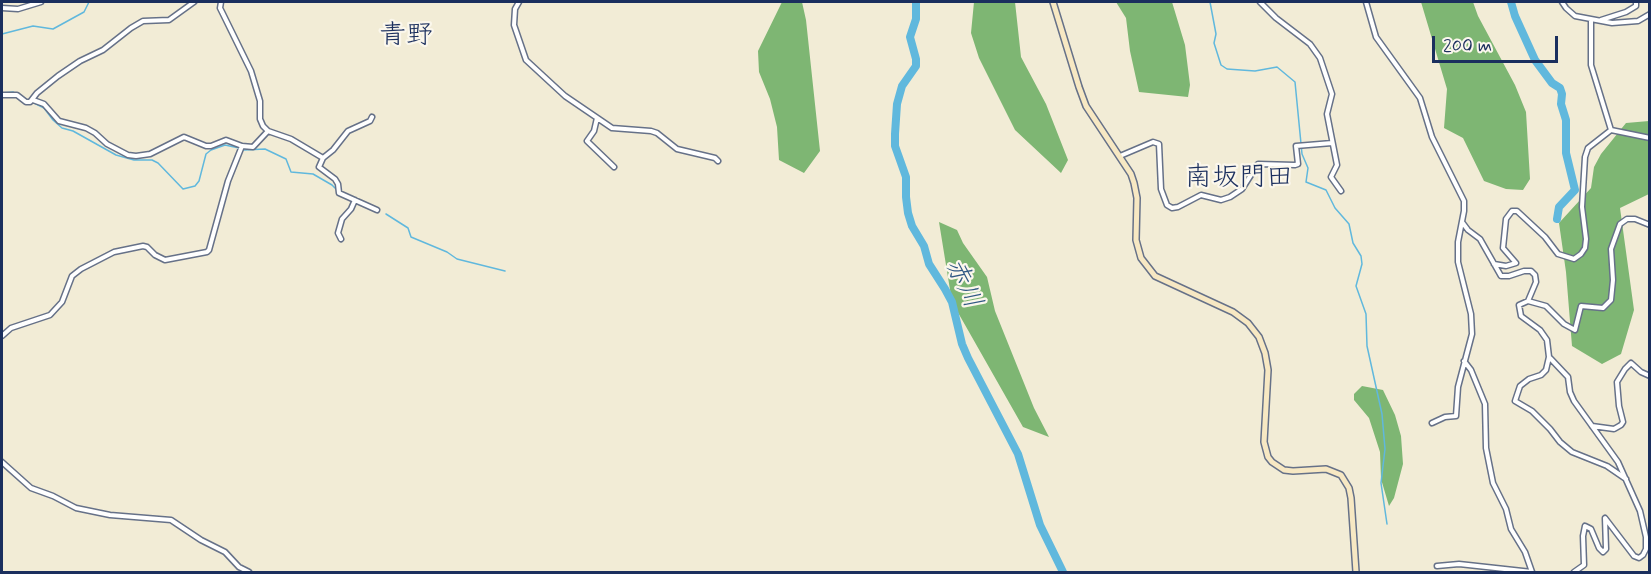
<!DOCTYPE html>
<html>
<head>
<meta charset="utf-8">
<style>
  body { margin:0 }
  #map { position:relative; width:1651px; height:574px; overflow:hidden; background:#f2ecd6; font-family:Mynerve,sans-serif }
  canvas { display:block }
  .frame { position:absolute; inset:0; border:3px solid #1b2f5e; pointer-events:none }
  .scale { position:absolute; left:1432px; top:36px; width:126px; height:27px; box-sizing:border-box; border:3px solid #1b2f5e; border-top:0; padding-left:8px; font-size:18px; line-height:21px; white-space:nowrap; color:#1b2f5e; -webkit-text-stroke:4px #fbf7ec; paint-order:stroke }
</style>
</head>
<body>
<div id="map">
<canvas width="1651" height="574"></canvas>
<div class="frame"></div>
<div class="scale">200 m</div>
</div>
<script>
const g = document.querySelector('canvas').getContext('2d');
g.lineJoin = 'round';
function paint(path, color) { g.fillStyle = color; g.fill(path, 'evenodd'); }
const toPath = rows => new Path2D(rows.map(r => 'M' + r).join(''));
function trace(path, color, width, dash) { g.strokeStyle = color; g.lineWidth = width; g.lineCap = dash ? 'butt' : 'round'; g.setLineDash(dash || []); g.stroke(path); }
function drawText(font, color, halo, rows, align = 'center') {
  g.font = font + ' Mynerve,"Klee One",sans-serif'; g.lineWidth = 4.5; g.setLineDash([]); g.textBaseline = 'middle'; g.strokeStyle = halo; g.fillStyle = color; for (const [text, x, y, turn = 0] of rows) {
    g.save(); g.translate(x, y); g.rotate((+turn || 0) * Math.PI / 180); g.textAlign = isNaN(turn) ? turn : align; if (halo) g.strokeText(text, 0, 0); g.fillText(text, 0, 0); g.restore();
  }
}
paint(toPath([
  [782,2,802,2,806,20,820,151,804,173,779,160,777,127,770,99,759,72,758,51],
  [974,2,1015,2,1021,57,1046,104,1068,160,1061,173,1015,130,979,58,971,33],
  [1116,2,1172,2,1185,45,1190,85,1188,97,1139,92,1130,51,1126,18],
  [1421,2,1473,2,1478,16,1515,85,1526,112,1530,179,1523,190,1506,189,1484,181,1463,138,1444,128,1447,89],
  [1649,121,1649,194,1620,208,1634,310,1621,354,1602,364,1572,346,1566,272,1559,223,1591,188,1594,167,1601,154,1626,123],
  [939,222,957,230,963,243,987,277,995,311,1034,408,1049,437,1023,427,952,302],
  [1362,386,1383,390,1395,415,1401,436,1403,464,1394,498,1389,506,1381,479,1380,452,1369,418,1354,400,1354,394]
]), '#7eb673');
trace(toPath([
  [1210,2,1216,34,1214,43,1221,65,1227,69,1255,71,1277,67,1295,82,1302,154,1308,168,1306,182,1326,190,1335,208,1349,224,1353,243,1361,256,1362,264,1356,286,1366,314,1367,346,1382,414,1385,449,1381,483,1387,524],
  [2,34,33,26,53,29,84,12,89,2],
  [2,93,13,92,27,100],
  [32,102,44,108,53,120,62,128,73,131,116,155,134,160,152,160,158,163,183,189,195,186,199,181,206,154,211,150,225,145,239,148],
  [244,150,265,149,286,159,291,172,313,174,332,185,337,190],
  [352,197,372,206],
  [386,214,408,228,411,237,447,252,457,259,505,271]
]), '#60b8dd', 1.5);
trace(toPath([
  [916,2,916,19,910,37,916,59,916,66,902,86,897,104,895,134,895,146,906,177,906,197,908,213,912,226,924,246,929,264,945,289,952,302,962,344,968,358,1018,454,1040,525,1063,572],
  [1511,2,1515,16,1535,60,1552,83,1560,88,1562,94,1561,104,1566,120,1566,153,1575,190,1559,207,1557,219]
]), '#60b8dd', 8);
const street = toPath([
  [221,2,220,8,223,14,251,71,260,101,260,119,263,126,268,131,291,139,323,158,319,167,335,179,338,184,339,193,377,210],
  [519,2,515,9,514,25,526,60,565,96,612,128,651,131,657,133,677,149,715,158,718,161],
  [1260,2,1276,18,1310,44,1320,58,1332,94,1327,114,1337,165,1331,177,1341,191],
  [1366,2,1376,37,1420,98,1432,137,1464,201,1464,211,1458,242,1458,262,1471,314,1472,334,1458,387,1456,416,1445,417,1432,423],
  [1562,2,1566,8,1575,16,1612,23,1638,21,1650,14],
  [2,8,18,9,41,2],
  [1591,20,1591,65,1611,130],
  [1601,20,1626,12,1636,6,1636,2],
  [2,95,17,95,26,102,30,102,37,93,58,76,80,61,103,50,131,28,143,21,169,20,194,2],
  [33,100,44,104,59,121,86,128,95,133,107,144,128,155,136,156,150,154,184,137,206,146,211,146,226,140,242,146,253,147,268,131],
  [597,118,594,131,587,141,614,167],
  [1611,130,1650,138],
  [1120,156,1153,142,1159,144,1161,189,1167,205,1172,208,1178,207,1201,195,1221,200,1230,197,1242,189,1258,164,1295,165,1298,164,1296,146,1332,143],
  [323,158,333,150,348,131,370,121,372,117],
  [1462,222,1468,230,1480,239,1501,276,1509,276,1524,271,1531,271,1535,275,1536,282,1528,301],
  [341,239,338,233,342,219,351,209,355,200],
  [1494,264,1506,266,1516,263,1503,248,1506,219,1512,211,1517,211,1545,237,1558,254,1574,259,1581,254,1585,248,1586,239,1582,207,1585,157,1588,148,1611,130],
  [2,336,11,328,50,315,62,302,72,276,81,269,114,252,143,246,147,247,155,255,165,260,207,252,209,250,228,181,242,146],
  [1550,358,1568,377,1570,392,1574,401,1618,462,1640,511,1646,537,1646,549,1643,555,1639,558,1634,556,1605,518,1606,549,1603,552,1599,548,1591,529,1585,526,1583,536,1584,565,1574,572],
  [1464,361,1471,370,1485,404,1486,448,1493,483,1506,509,1511,529,1525,552,1532,572],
  [1592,426,1614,429,1621,425,1623,422,1619,406,1617,382,1625,369,1631,363,1641,372,1650,376],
  [2,462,31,488,53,496,76,508,110,515,171,520,201,540,225,552,239,567,249,572],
  [1626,479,1607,466,1572,452,1560,442,1550,429,1532,411,1515,401,1520,386,1529,379,1541,375,1546,370,1549,357,1547,340,1540,330,1521,316,1519,305,1528,301,1546,306,1564,324,1575,330,1581,306,1603,308,1611,300,1613,280,1611,249,1620,224,1627,219,1635,219,1650,225],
  [1437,566,1459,564,1532,572]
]);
const secondary = toPath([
  [1053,2,1079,87,1086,106,1131,174,1134,183,1137,198,1136,240,1141,258,1155,276,1233,312,1248,323,1259,337,1265,353,1268,370,1264,442,1268,457,1272,462,1284,470,1293,471,1326,469,1341,475,1349,488,1351,498,1356,572]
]);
trace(street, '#667188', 7);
trace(secondary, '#667188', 8);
trace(street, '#fff', 4);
trace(secondary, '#f7e8c3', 5);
drawText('italic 26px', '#305884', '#fbf7ec', [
  ["赤川",962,284,65]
]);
drawText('27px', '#1b2f5e', '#fbf7ec', [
  ["青野",406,37],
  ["南坂門田",1239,179]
]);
</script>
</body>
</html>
